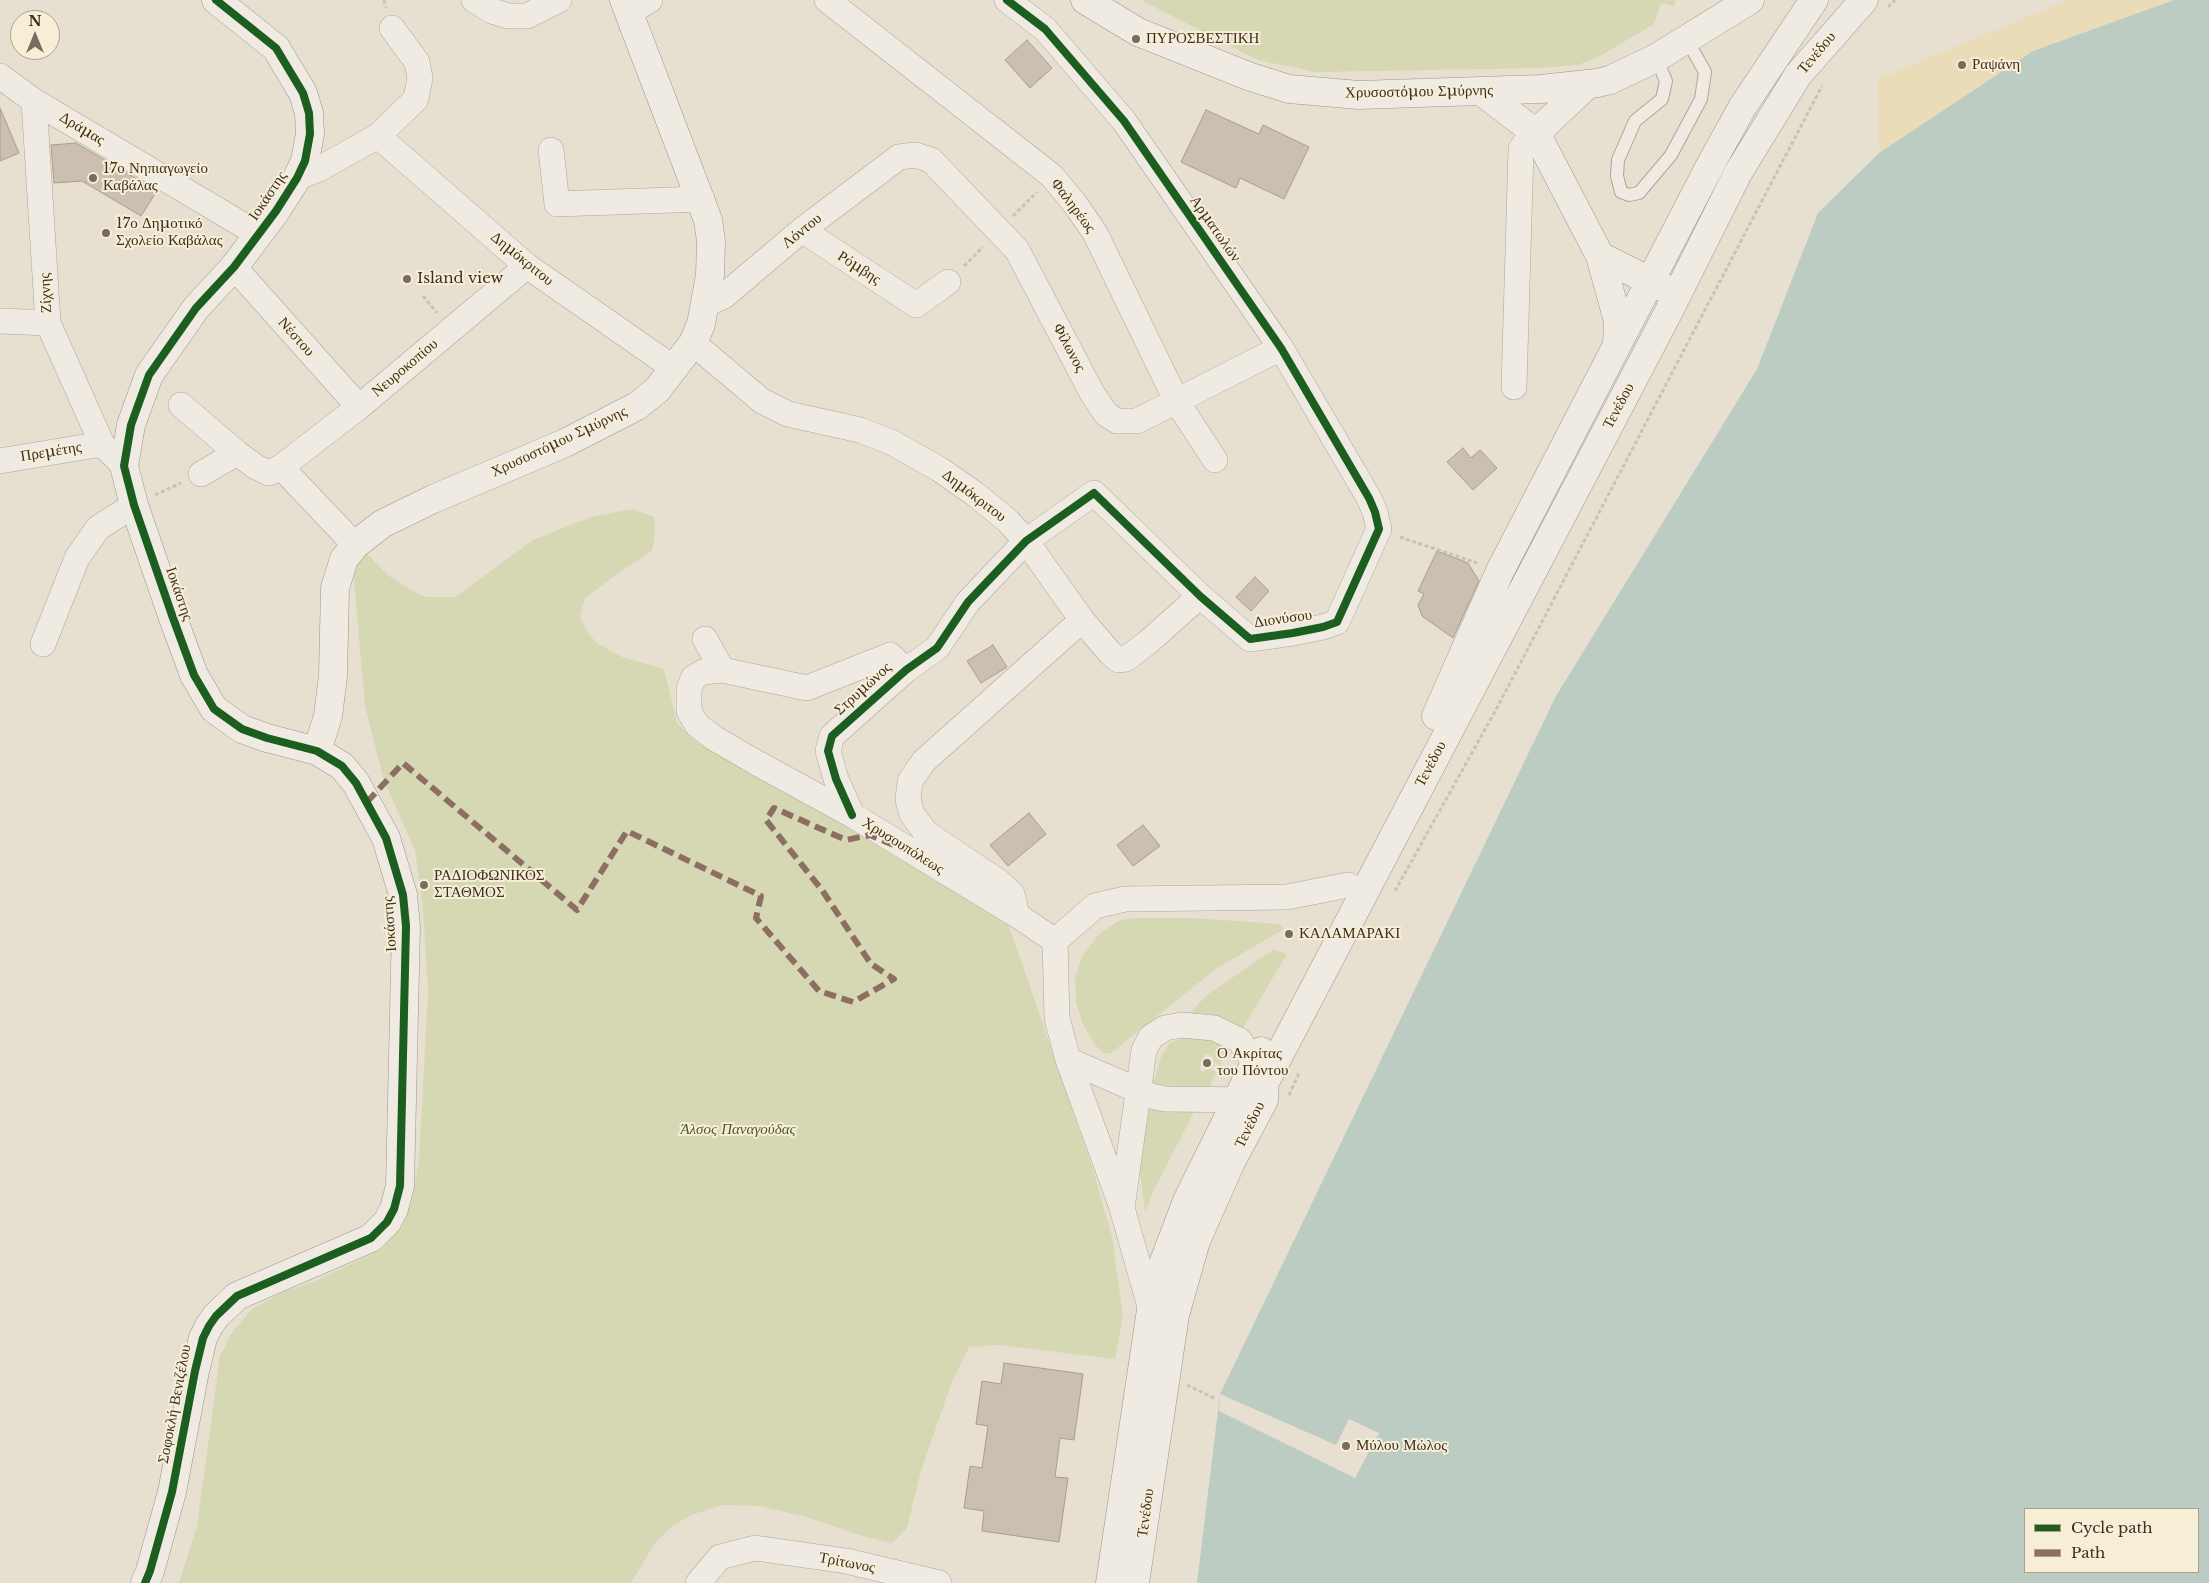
<!DOCTYPE html>
<html>
<head>
<meta charset="utf-8">
<style>
  body { margin:0 }
  #map { position:relative; width:2209px; height:1583px; overflow:hidden; background:#e7e0d1; font-family:"Libre Baskerville",serif }
  canvas { display:block }
  .legend { position:absolute; left:2024px; top:1508px; width:175px; height:65px; box-sizing:border-box; background:#f7eed8; border:1px solid #ada18e; margin:0; padding:6px 9px; list-style:none; font-size:15px; color:#3d2e20 }
  .legend li { display:flex; align-items:center; gap:10px; height:25px }
  .legend b { width:25px; border:1px solid #ada18e }
  .north { position:absolute; left:10px; top:10px; width:50px; height:50px; box-sizing:border-box; background:#f7eed8; border:1px solid #ada18e; border-radius:50%; rotate:0deg; font-size:14px; font-weight:700; line-height:20px; text-align:center; color:#3d2e20 }
  .north::after { content:''; display:block; margin:auto; width:18px; height:22px; background:#786c5e; clip-path:polygon(50% 0,100% 100%,50% 72%,0 100%) }
</style>
</head>
<body>
<div id="map">
<canvas width="2209" height="1583"></canvas>
<ul class="legend">
<li><b style="height:6px;background:#1b5e20"></b>Cycle path</li>
<li><b style="height:6px;background:#8d6e63"></b>Path</li>
</ul>
<div class="north">N</div>
</div>
<script>
const g = document.querySelector('canvas').getContext('2d');
g.lineJoin = 'round';
function paint(path, color) { g.fillStyle = color; g.fill(path, 'evenodd'); }
const toPath = rows => new Path2D(rows.map(r => 'M' + r).join(''));
function trace(path, color, width, dash) { g.strokeStyle = color; g.lineWidth = width; g.lineCap = dash ? 'butt' : 'round'; g.setLineDash(dash || []); g.stroke(path); }
function drawText(font, color, halo, rows, align = 'center') {
  g.font = font + ' "Libre Baskerville",serif'; g.lineWidth = 4; g.setLineDash([]); g.textBaseline = 'middle'; g.strokeStyle = halo; g.fillStyle = color; for (const [text, x, y, turn = 0] of rows) {
    g.save(); g.translate(x, y); g.rotate((+turn || 0) * Math.PI / 180); g.textAlign = isNaN(turn) ? turn : align; if (halo) g.strokeText(text, 0, 0); g.fillText(text, 0, 0); g.restore();
  }
}
paint(toPath([
  [1141,0,1676,0,1674,6,1661,3,1654,24,1600,56,1578,65,1542,68,1316,72,1258,60],
  [633,509,654,517,655,535,652,551,617,574,585,598,580,616,588,633,597,643,622,657,664,669,677,723,696,742,777,784,1006,917,1094,1173,1112,1237,1123,1316,1115,1359,999,1345,969,1347,951,1384,920,1474,907,1528,892,1543,859,1535,803,1516,759,1506,723,1505,691,1515,671,1527,655,1543,631,1583,179,1583,197,1526,220,1356,233,1331,253,1308,284,1292,313,1282,382,1249,401,1227,412,1202,419,1159,428,993,423,908,415,850,384,781,365,706,353,567,364,551,389,576,418,594,427,597,455,597,533,540,591,517],
  [1139,918,1193,918,1279,924,1284,929,1217,968,1111,1053,1104,1053,1095,1045,1082,1022,1076,1002,1075,978,1082,957,1099,934,1120,920],
  [1274,949,1287,954,1241,1031,1227,1019,1211,1014,1190,1013,1207,995],
  [1200,1037,1218,1042,1228,1049,1220,1065,1214,1062,1213,1057,1206,1053,1199,1070,1203,1072,1210,1068,1216,1072,1209,1089,1153,1084,1162,1054,1170,1043,1183,1038],
  [1142,1099,1195,1110,1154,1190,1145,1213,1139,1165]
]), '#d6d7b3');
paint(toPath([
  [2068,0,2174,0,2033,51,1879,153,1878,79]
]), '#eadcb9');
paint(toPath([
  [2174,0,2209,0,2209,1583,1197,1583,1220,1394,1556,696,1757,369,1818,213,1879,153,2033,51],
  [2025,1509,2198,1509,2198,1572,2025,1572]
]), '#bcccc2');
paint(toPath([
  [1220,1394,1336,1445,1349,1419,1379,1433,1355,1478,1219,1411]
]), '#e7e0d1');
const building = toPath([
  [1027,40,1052,68,1030,88,1005,60,1027,40],
  [0,108,19,153,0,161,0,108],
  [1206,110,1259,134,1263,125,1309,147,1284,199,1240,178,1236,188,1181,162,1206,110],
  [76,143,157,191,141,216,82,181,54,183,51,145,76,143],
  [1463,448,1471,458,1480,450,1497,468,1473,490,1447,462,1463,448],
  [1437,551,1468,563,1479,581,1453,638,1422,616,1418,605,1424,594,1418,591,1437,551],
  [1255,577,1269,591,1251,611,1236,597,1255,577],
  [993,645,1007,667,981,683,967,661,993,645],
  [1029,813,1046,834,1008,866,990,845,1029,813],
  [1143,825,1160,846,1133,866,1117,845,1143,825],
  [1004,1363,1083,1374,1074,1440,1060,1438,1055,1477,1068,1478,1059,1542,982,1531,984,1511,964,1508,970,1466,982,1468,988,1426,976,1424,982,1381,1001,1384,1004,1363]
]);
paint(building, '#cbbfb2');
trace(building, '#a89c90', 1);
const lane = toPath([
  [1656,58,1666,81,1662,99,1635,121,1618,160,1617,176,1621,192,1629,195,1639,193,1671,155,1701,99,1705,72,1686,38]
]);
const street = toPath([
  [474,0,492,11,508,16,527,16,559,0],
  [827,0,1052,176,1075,204,1095,233,1177,402,1215,460],
  [630,12,650,0],
  [0,76,34,101,258,234],
  [34,101,48,323,102,444,124,466],
  [378,136,416,99,420,78,417,62,392,28],
  [551,150,557,204,702,199],
  [297,178,319,169,378,136,527,266,675,369],
  [802,230,916,305,948,282],
  [234,267,359,407],
  [705,305,724,296,802,230,899,157,915,155,931,160,1017,250,1092,393,1106,414,1117,421,1137,421,1281,348],
  [0,321,48,323],
  [693,343,762,401,788,414,860,430,891,442,939,469,975,494,1008,521,1026,541,1082,620,1110,653,1118,660,1126,659,1147,643,1200,596],
  [1514,387,1521,149,1528,139,1536,133],
  [181,405,237,453,256,467,269,473,281,467,359,407,527,266],
  [0,461,102,444],
  [281,467,355,545],
  [201,474,237,453],
  [705,639,722,670],
  [43,644,77,558,98,528,134,505],
  [906,670,890,655,807,688,722,670,703,672,693,678,689,690,689,711,697,725,714,738,757,763,852,815,1017,915,1055,941],
  [852,815,836,779,828,751,832,736,906,670,937,648,968,602,1026,541,1094,493,1200,596,1250,639,1293,633,1323,627,1337,622,1379,529,1375,512,1369,498,1281,348,1124,121,1045,29,1007,0],
  [1017,915,1012,894,999,882,926,833,912,814,908,800,910,781,924,761,1082,620],
  [1055,941,1095,906,1125,899,1287,897,1348,885],
  [1055,941,1057,1018,1068,1060,1121,1205],
  [1068,1060,1151,1096,1165,1099,1255,1100],
  [1151,1310,1122,1208,1144,1050,1151,1037,1165,1028,1182,1025,1214,1028,1239,1040,1255,1063,1261,1079],
  [698,1583,720,1557,755,1548,846,1561,939,1583]
]);
const secondary = toPath([
  [1085,0,1138,32,1248,76,1289,89,1359,95,1541,89,1597,83,1610,80,1656,58,1750,0],
  [1482,92,1536,133,1600,256,1618,321,1617,345],
  [1536,133,1587,85],
  [1600,256,1666,289],
  [1436,716,1500,571,1713,160,1743,106,1814,0],
  [317,751,328,716,333,676,335,588,344,559,355,545,382,524,433,499,565,443,637,406,657,390,693,343,701,324,710,275,711,241,708,220,624,0],
  [145,1583,150,1571,172,1492,195,1371,203,1338,209,1326,216,1316,237,1296,371,1238,387,1222,394,1209,400,1186,406,926,403,895,386,838,356,783,342,766,317,751,267,738,242,729,214,709,194,675,173,618,134,505,124,466,131,425,149,375,196,308,234,267,276,211,297,178,305,161,310,134,309,113,303,93,276,48,216,0],
  [1110,1583,1151,1310,1161,1269,1187,1201,1261,1051],
  [1135,1583,1175,1315,1196,1241,1231,1162,1264,1100,1264,1084,1667,315,1738,173,1798,75,1864,0]
]);
trace(lane, '#ada599', 14);
trace(street, '#ada599', 26);
trace(secondary, '#9c958a', 29);
trace(toPath([
  [384,0,386,8],
  [1888,7,1895,0],
  [1013,216,1037,192],
  [964,266,983,247],
  [423,296,437,313],
  [155,495,181,483],
  [1400,537,1477,563],
  [1395,891,1498,706,1822,86],
  [1289,1095,1300,1071],
  [1187,1385,1216,1399]
]), '#c8c2b9', 3, [4, 2.5]);
trace(lane, '#efebe3', 12);
trace(street, '#efebe3', 25);
trace(secondary, '#efebe3', 28);
trace(toPath([
  [367,802,403,763,577,910,627,831,761,896,756,918,819,991,853,1002,894,979,871,964,822,890,766,820,774,808,846,840,870,835,915,854]
]), '#8d6e63', 6, [12, 6]);
trace(toPath([
  [852,815,836,779,828,751,832,736,906,670,937,648,968,602,1026,541,1094,493,1200,596,1250,639,1293,633,1323,627,1337,622,1379,529,1375,512,1369,498,1281,348,1124,121,1045,29,1007,0],
  [145,1583,150,1571,172,1492,195,1371,203,1338,209,1326,216,1316,237,1296,371,1238,387,1222,394,1209,400,1186,406,926,403,895,386,838,356,783,342,766,317,751,267,738,242,729,214,709,194,675,173,618,134,505,124,466,131,425,149,375,196,308,234,267,276,211,297,178,305,161,310,134,309,113,303,93,276,48,216,0]
]), '#1b5e20', 8);
for (const [x, y, r, color] of [
  [1136,39,5,"#786c5e"],
  [1962,65,5,"#786c5e"],
  [93,178,5,"#786c5e"],
  [106,233,5,"#786c5e"],
  [407,279,5,"#786c5e"],
  [424,885,5,"#786c5e"],
  [1289,934,5,"#786c5e"],
  [1207,1063,5,"#786c5e"],
  [1346,1446,5,"#786c5e"]
]) { const dot = new Path2D(); dot.arc(x, y, r, 0, 2 * Math.PI); g.fillStyle = color; g.fill(dot); trace(dot, '#f7eed8', 2); }
drawText('15px', '#3d2e20', '#f7eed8', [
  ["ΠΥΡΟΣΒΕΣΤΙΚΗ",1146,39],
  ["Ραψάνη",1972,65],
  ["17ο Νηπιαγωγείο",103,169],
  ["Καβάλας",103,186],
  ["17ο Δημοτικό",116,224],
  ["Σχολείο Καβάλας",116,241],
  ["Island view",417,279],
  ["ΡΑΔΙΟΦΩΝΙΚΟΣ",434,876],
  ["ΣΤΑΘΜΟΣ",434,893],
  ["ΚΑΛΑΜΑΡΑΚΙ",1299,934],
  ["Ο Ακρίτας",1217,1054],
  ["του Πόντου",1217,1071],
  ["Μύλου Μώλος",1356,1446]
], 'left');
drawText('15px', '#3d2e20', '#f7eed8', [
  ["Τενέδου",1817,53,-50],
  ["Χρυσοστόμου Σμύρνης",1419,92,-1],
  ["Δράμας",82,129,31],
  ["Ιοκάστης",268,196,-56],
  ["Φαληρέως",1073,206,53],
  ["Αρματωλών",1215,229,55],
  ["Λόντου",802,231,-39],
  ["Δημόκριτου",522,259,39],
  ["Ρόμβης",859,268,33],
  ["Ζίχνης",46,293,-93],
  ["Νέστου",296,337,48],
  ["Φίλωνος",1069,348,62],
  ["Νευροκοπίου",405,368,-40],
  ["Τενέδου",1619,406,-62],
  ["Χρυσοστόμου Σμύρνης",559,442,-25],
  ["Πρεμέτης",51,452,-9],
  ["Δημόκριτου",974,496,37],
  ["Ιοκάστης",179,594,71],
  ["Διονύσου",1283,619,-8],
  ["Στρυμώνος",863,689,-42],
  ["Τενέδου",1431,764,-62],
  ["Χρυσουπόλεως",903,846,32],
  ["Ιοκάστης",390,924,-94],
  ["Τενέδου",1250,1125,-64],
  ["Σοφοκλή Βενιζέλου",175,1404,-79],
  ["Τενέδου",1146,1513,-82],
  ["Τρίτωνος",847,1563,11]
]);
drawText('italic 15px', '#4d5a26', '#f7eed8', [
  ["Άλσος Παναγούδας",738,1130]
]);
</script>
</body>
</html>
